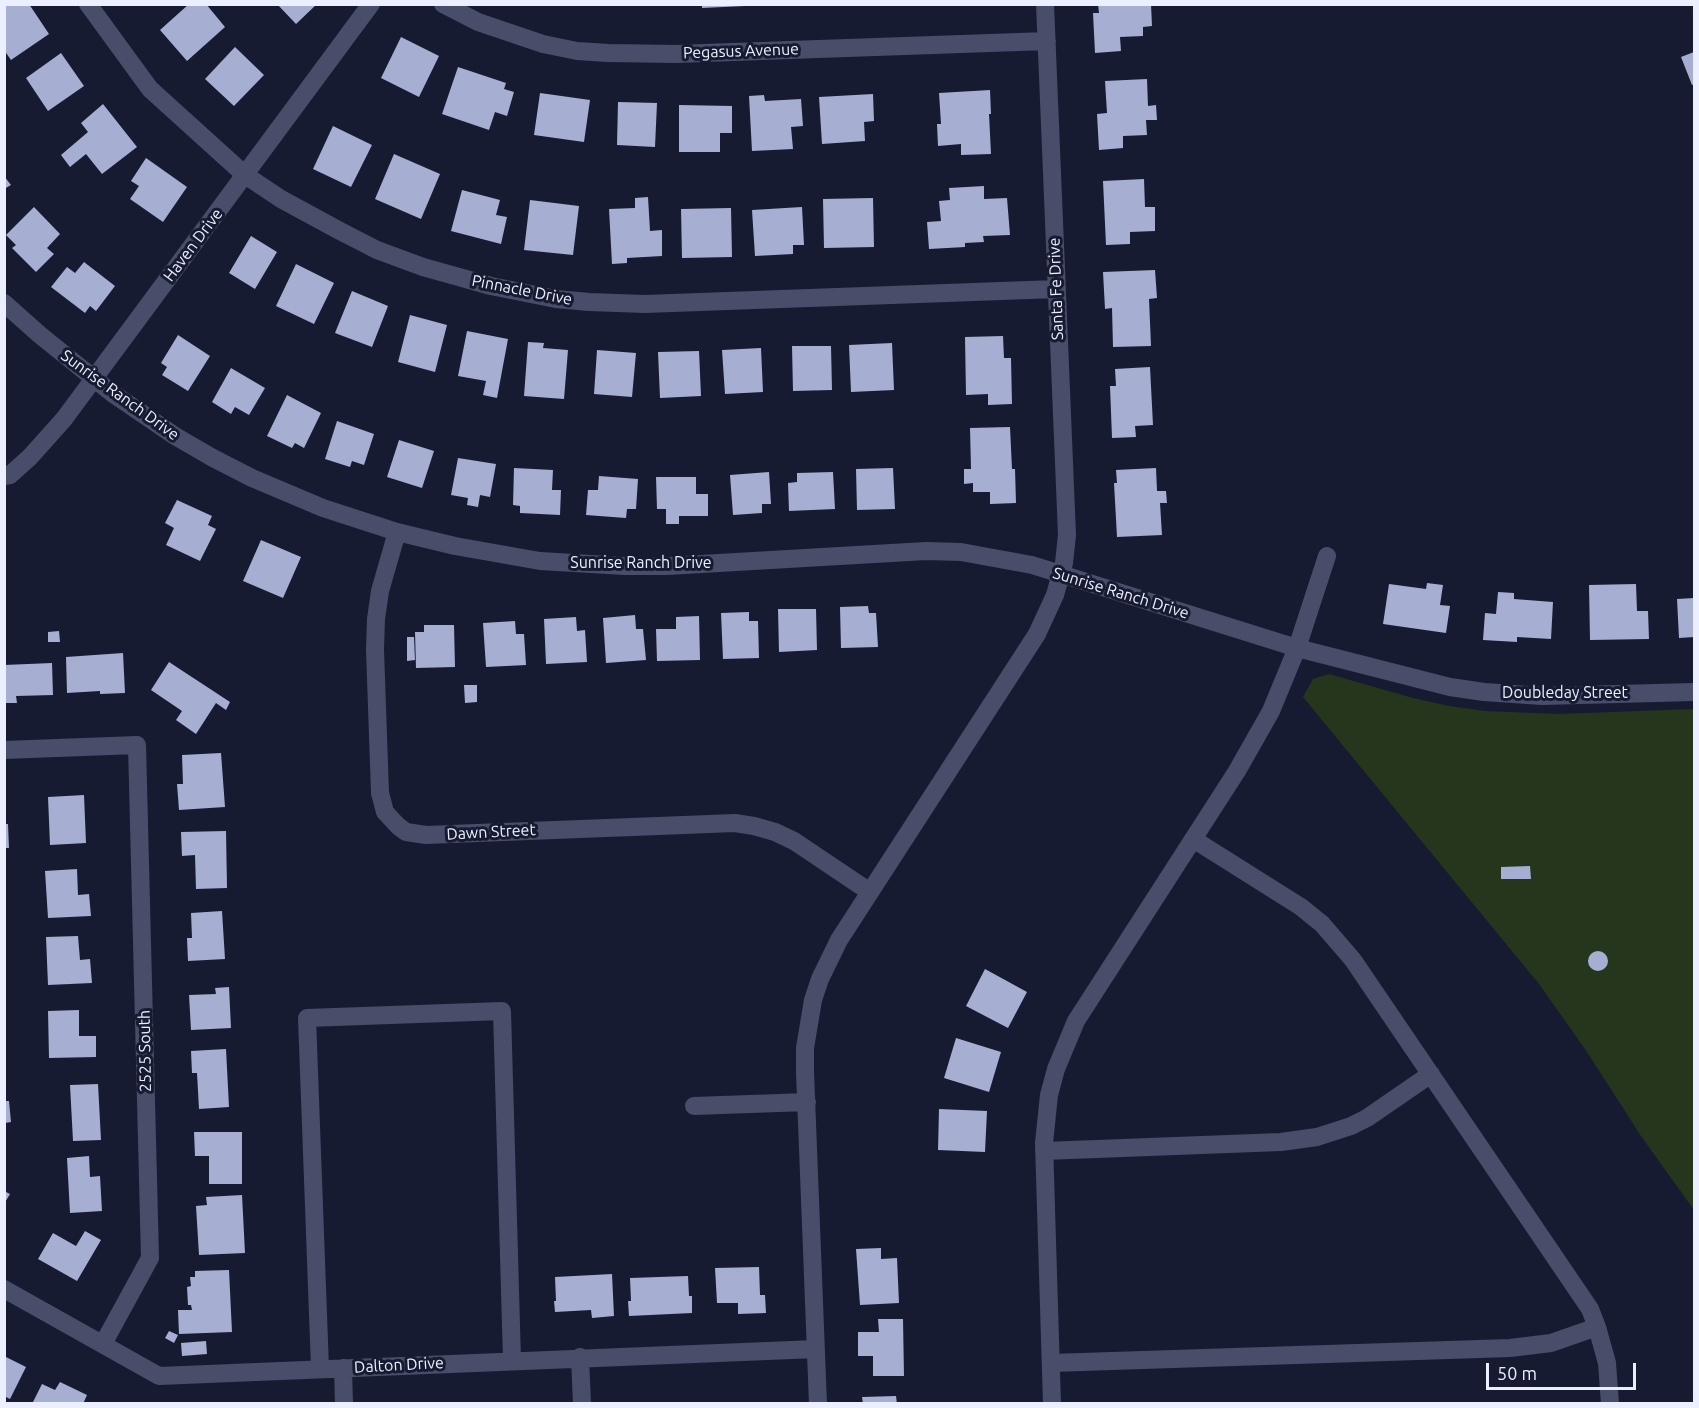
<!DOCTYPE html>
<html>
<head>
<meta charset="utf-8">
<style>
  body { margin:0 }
  #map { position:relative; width:1699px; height:1408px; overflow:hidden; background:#171b32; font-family:Ubuntu,sans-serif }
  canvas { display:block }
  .frame { position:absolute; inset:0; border:6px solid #ebefff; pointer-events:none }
  .scale { position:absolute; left:1486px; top:1363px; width:150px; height:27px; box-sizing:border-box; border:3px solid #ebefff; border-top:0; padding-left:8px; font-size:18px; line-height:21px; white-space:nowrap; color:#ebefff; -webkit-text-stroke:4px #171b32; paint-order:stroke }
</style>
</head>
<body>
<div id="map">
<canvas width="1699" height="1408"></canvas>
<div class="frame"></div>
<div class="scale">50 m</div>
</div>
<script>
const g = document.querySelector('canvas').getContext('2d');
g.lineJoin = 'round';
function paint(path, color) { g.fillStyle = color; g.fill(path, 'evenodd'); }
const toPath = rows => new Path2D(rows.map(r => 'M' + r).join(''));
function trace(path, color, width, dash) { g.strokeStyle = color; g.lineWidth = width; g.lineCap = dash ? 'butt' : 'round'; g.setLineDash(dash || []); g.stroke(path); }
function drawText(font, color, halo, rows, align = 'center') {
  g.font = font + ' Ubuntu,sans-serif'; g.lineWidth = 6; g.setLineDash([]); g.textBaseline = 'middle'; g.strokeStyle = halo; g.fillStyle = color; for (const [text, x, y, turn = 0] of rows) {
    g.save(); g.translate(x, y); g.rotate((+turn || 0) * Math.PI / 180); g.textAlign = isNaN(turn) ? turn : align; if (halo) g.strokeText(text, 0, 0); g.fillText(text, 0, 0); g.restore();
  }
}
paint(toPath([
  [1329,674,1413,698,1449,706,1485,711,1558,714,1694,709,1694,1210,1641,1136,1587,1052,1539,984,1303,697,1313,679]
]), '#25361d');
paint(toPath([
  [4,4,29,4,49,34,11,60,4,50],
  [189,4,206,4,225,27,187,61,160,30],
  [277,4,317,4,296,24],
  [702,4,745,4,745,6,702,8],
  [1098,4,1151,4,1152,26,1143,27,1143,36,1120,37,1121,51,1095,53,1093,13,1099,13],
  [401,37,439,56,419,97,381,78],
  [235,47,264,75,234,106,205,79],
  [1694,52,1694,84,1692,85,1681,57],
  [61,53,84,86,48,111,26,78],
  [458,67,506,83,504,89,514,92,507,116,495,112,489,130,442,114],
  [1147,79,1148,106,1156,105,1157,120,1146,120,1147,135,1123,136,1123,148,1099,150,1097,114,1107,113,1105,81],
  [990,90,991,114,989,114,991,154,961,155,961,144,938,146,937,124,941,124,939,93],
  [540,93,590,100,584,142,534,135],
  [873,94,874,121,864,122,865,141,822,144,819,97],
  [764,95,765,101,801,99,803,126,791,127,793,149,752,151,749,96],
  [618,102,657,103,655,147,617,145],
  [103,104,137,147,102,174,86,154,70,167,61,155,88,132,81,123],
  [679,105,732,106,732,133,720,133,720,152,679,152],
  [333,126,372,145,351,187,313,169],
  [394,154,440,174,421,219,375,199],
  [146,158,187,187,163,222,130,199,139,186,131,181],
  [4,176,11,185,4,189],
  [1144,179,1145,207,1155,207,1155,231,1130,232,1130,244,1106,245,1103,181],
  [984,186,984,199,1007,198,1010,235,983,236,984,242,965,243,965,247,929,249,927,222,941,221,939,201,950,200,949,188],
  [462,190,500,200,496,215,507,217,501,244,451,231],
  [648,197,650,231,662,230,662,256,627,258,627,263,612,264,609,209,635,208,635,198],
  [873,198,874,247,824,248,823,199],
  [530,200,579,206,573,255,524,250],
  [34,207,60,234,47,248,54,254,36,272,12,248,16,245,6,235],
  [802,207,804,245,793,245,793,254,755,256,752,210],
  [731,208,732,257,682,258,681,209],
  [251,236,277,252,255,289,229,273],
  [84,262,115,286,96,311,90,306,85,313,51,287,67,267,75,273],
  [296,264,334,283,314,324,276,306],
  [1155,270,1157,298,1149,299,1151,346,1113,347,1112,308,1105,309,1103,272],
  [352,291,388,306,372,347,335,333],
  [410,315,447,325,435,372,398,362],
  [467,331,508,339,497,398,483,395,486,381,458,376],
  [178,335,210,356,188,391,162,375,167,367,161,363],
  [1003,336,1004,358,1011,358,1012,404,988,405,988,394,966,395,965,337],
  [528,342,544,343,543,348,568,350,564,399,524,396],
  [892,343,894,390,851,392,849,345],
  [792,346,831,346,832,390,793,391],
  [761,348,763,392,725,394,722,350],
  [597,350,636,353,632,397,594,394],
  [699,351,701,396,660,398,658,352],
  [1150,367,1153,425,1135,426,1136,437,1112,438,1110,386,1116,386,1115,369],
  [231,368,265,388,249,415,235,407,231,414,212,402],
  [287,395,321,413,304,448,295,443,292,448,267,436],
  [337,421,374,434,364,465,352,461,350,467,325,459],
  [1010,427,1012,469,1015,469,1016,503,990,504,990,492,973,492,973,483,964,484,964,469,971,469,970,428],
  [399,440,434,451,422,488,387,477],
  [458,458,496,464,490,497,480,495,478,507,467,505,468,498,451,495],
  [514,468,553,470,552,490,561,490,560,515,520,513,520,506,513,505],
  [893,468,895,509,857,510,856,469],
  [1156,468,1157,491,1166,491,1167,503,1160,503,1162,535,1117,537,1114,483,1117,483,1116,470],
  [769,472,771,504,762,504,762,513,733,515,730,475],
  [833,472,835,509,789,511,788,483,797,482,797,473],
  [599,476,638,479,636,509,627,509,626,518,586,515,588,490,598,490],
  [656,477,696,477,696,494,708,494,708,516,679,516,679,524,666,524,666,509,657,509],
  [177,500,212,516,208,525,216,529,200,561,166,545,174,528,165,523],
  [261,540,301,557,283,598,243,581],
  [1427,583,1443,585,1440,605,1450,606,1446,633,1383,624,1389,584,1426,589],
  [1636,584,1637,611,1648,611,1649,639,1590,640,1589,585],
  [1498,592,1514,593,1514,599,1553,602,1551,639,1517,637,1517,642,1483,640,1485,613,1496,614],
  [1694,598,1694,637,1679,638,1677,599],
  [868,606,869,613,876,613,878,647,841,648,840,607],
  [778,609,816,609,817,650,779,652],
  [749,612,749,621,758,621,759,658,723,659,721,613],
  [635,615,636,629,643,629,646,660,606,663,603,618],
  [699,616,700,660,657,661,656,629,676,629,676,617],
  [576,617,577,631,585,630,587,662,546,664,544,619],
  [515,621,516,634,524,634,526,665,486,667,483,623],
  [424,625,454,625,455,667,416,668,415,632,424,632],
  [59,631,60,642,48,642,48,632],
  [407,637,414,637,415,660,407,661],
  [123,653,125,693,100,694,100,691,67,693,66,657],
  [169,662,230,702,226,710,216,703,196,734,176,720,182,711,151,690],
  [52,663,53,695,16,696,17,703,4,703,4,665],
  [464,685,477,685,477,702,465,703],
  [221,753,225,807,179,810,177,784,183,784,182,755],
  [84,795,86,843,50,845,48,797],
  [4,824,8,824,9,848,4,848],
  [226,831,227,888,196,889,195,855,182,856,181,832],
  [1530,866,1531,879,1501,879,1501,867],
  [77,869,78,895,89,894,91,916,48,918,45,871],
  [222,911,225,959,188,961,187,938,192,938,191,913],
  [78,936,80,960,90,959,92,983,48,985,46,937],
  '1588 961a10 10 0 1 1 20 0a10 10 0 1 1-20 0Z',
  [985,969,1027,992,1008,1028,966,1006],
  [229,987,231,1028,191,1030,189,995,216,994,215,988],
  [79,1010,79,1036,96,1036,96,1057,49,1058,48,1011],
  [956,1038,1001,1052,989,1092,944,1078],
  [226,1049,229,1107,199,1109,197,1073,192,1073,191,1051],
  [98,1084,101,1140,73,1141,70,1085],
  [5,1101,9,1101,11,1122,5,1123],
  [939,1109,987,1111,985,1152,938,1150],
  [194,1132,242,1132,242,1184,209,1184,209,1156,195,1156],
  [89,1156,90,1177,100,1176,102,1211,70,1213,67,1158],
  [4,1191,10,1194,4,1204],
  [242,1195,245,1253,199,1255,196,1206,207,1205,206,1197],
  [85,1231,101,1240,77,1281,38,1259,53,1233,76,1246],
  [881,1248,881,1259,897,1258,899,1303,860,1305,856,1249],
  [759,1267,760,1295,765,1295,766,1313,738,1314,738,1303,717,1303,715,1268],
  [229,1270,232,1332,179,1334,178,1310,192,1310,191,1305,188,1305,187,1287,191,1286,190,1277,195,1277,195,1271],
  [612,1274,614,1316,592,1318,591,1310,555,1312,554,1301,556,1301,555,1277],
  [688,1276,689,1296,692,1296,692,1313,629,1316,628,1301,631,1301,630,1278],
  [878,1319,903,1319,904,1376,873,1376,873,1356,858,1356,858,1332,879,1332],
  [169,1331,178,1335,174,1343,165,1338],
  [206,1341,207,1354,182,1356,181,1343],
  [4,1356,26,1367,10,1399,4,1396],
  [60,1382,87,1395,83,1404,32,1404,42,1384,55,1390],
  [896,1396,897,1404,863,1404,862,1397]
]), '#a6aed2');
trace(toPath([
  [88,4,150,89,245,175,281,199,340,231,377,250,423,267,491,286,556,299,589,302,645,304,1056,289],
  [443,4,478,22,543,44,577,51,608,53,676,54,1047,41],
  [4,303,40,335,112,393,175,436,213,458,252,478,323,508,397,532,455,546,540,561,625,566,667,566,926,551,961,552,1032,565,1297,648,1450,687,1484,692,1542,696,1694,692],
  [4,476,10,475,30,457,64,419,371,4],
  [397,532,380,591,376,619,375,650,380,793,385,812,398,826,406,832,426,835,735,823,754,826,775,832,794,841,870,892],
  [4,750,137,745,150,1258,103,1344],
  [1193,839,1301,907,1322,924,1353,960,1590,1309,1597,1327,1607,1363,1610,1404],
  [694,1106,807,1102],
  [1044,1151,1281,1142,1317,1137,1351,1126,1367,1118,1431,1074],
  [4,1289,159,1376,816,1349],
  [580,1357,582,1404],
  [1051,1363,1510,1348,1551,1343,1597,1327],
  [320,1368,307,1018,502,1011,512,1360],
  [343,1368,344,1404],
  [818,1404,805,1072,805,1048,813,1000,820,979,839,940,1037,634,1055,595,1064,563,1067,535,1045,4],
  [1052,1404,1044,1143,1049,1095,1056,1069,1076,1021,1237,771,1271,711,1297,648,1327,556]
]), '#484e69', 18);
drawText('16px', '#ebefff', '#171b32', [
  ["Pegasus Avenue",741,51,-2],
  ["Haven Drive",193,245,-53],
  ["Santa Fe Drive",1056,289,-92],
  ["Pinnacle Drive",522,290,11],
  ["Sunrise Ranch Drive",120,395,36],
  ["Sunrise Ranch Drive",641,563],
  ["Sunrise Ranch Drive",1121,593,17],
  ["Doubleday Street",1565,693],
  ["Dawn Street",491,832,-3],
  ["2525 South",145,1051,-91],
  ["Dalton Drive",399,1365,-3]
]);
</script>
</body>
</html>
